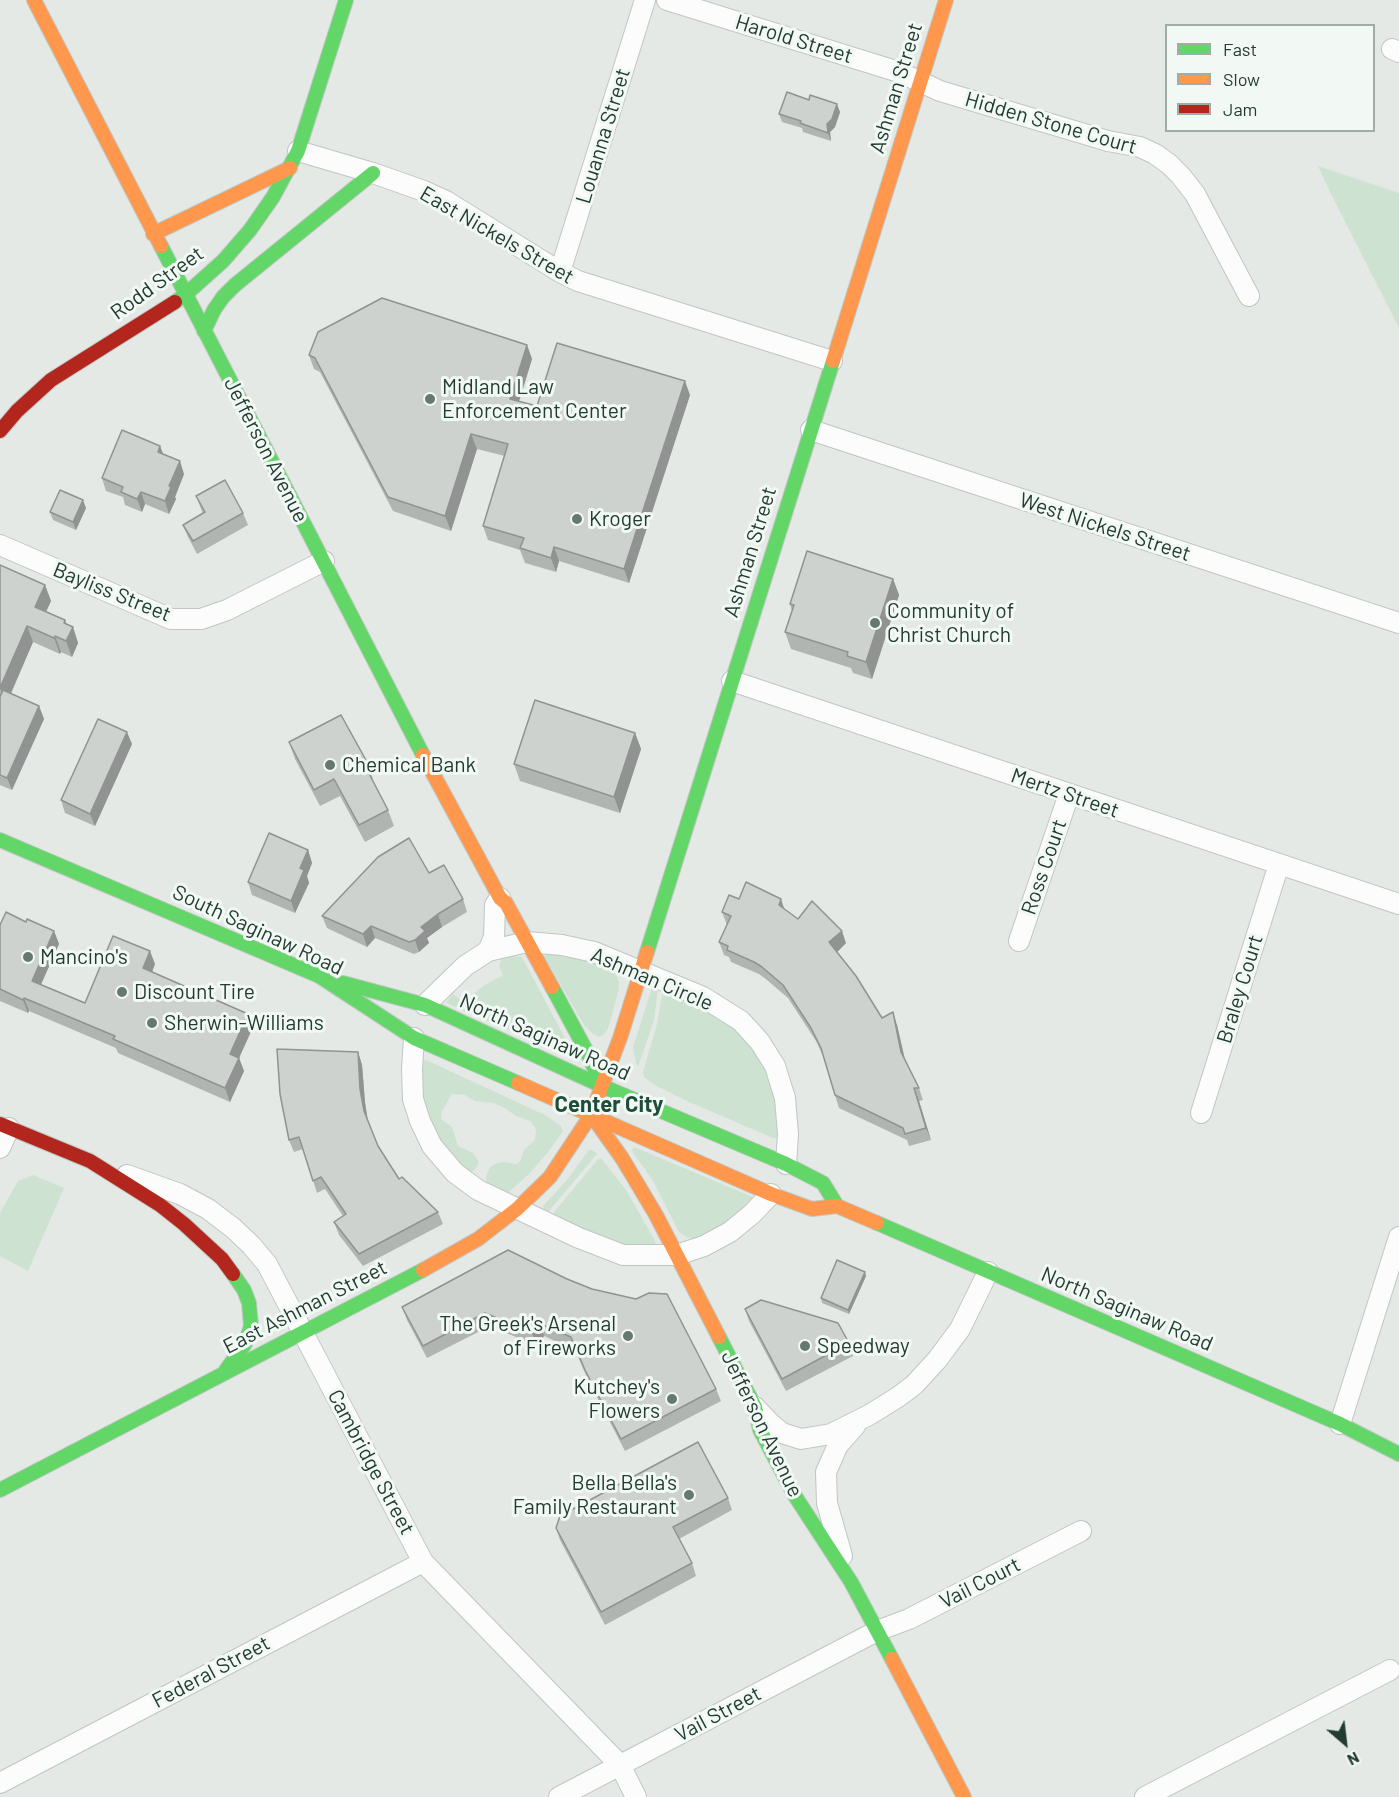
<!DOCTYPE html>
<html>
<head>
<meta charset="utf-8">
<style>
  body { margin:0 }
  #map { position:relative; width:1399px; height:1797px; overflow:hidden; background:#e4e9e6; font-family:Barlow,sans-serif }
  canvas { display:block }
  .legend { position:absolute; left:1165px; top:24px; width:210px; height:108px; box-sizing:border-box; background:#f2f8f4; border:2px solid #9fada6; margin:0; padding:8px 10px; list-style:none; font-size:18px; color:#223c32 }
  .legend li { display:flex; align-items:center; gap:12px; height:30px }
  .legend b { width:30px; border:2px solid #9fada6 }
  .north { position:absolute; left:1315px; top:1713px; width:60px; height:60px; -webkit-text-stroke:4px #f2f8f4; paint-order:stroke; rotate:152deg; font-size:16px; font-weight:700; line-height:24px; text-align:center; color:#223c32 }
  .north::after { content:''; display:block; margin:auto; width:21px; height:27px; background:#223c32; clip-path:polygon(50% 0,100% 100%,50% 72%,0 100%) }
</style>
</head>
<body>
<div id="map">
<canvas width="1399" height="1797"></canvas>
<ul class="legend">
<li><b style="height:8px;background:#63d668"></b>Fast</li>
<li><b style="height:8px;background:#ff974d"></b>Slow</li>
<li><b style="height:8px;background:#b3261e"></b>Jam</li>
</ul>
<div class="north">N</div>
</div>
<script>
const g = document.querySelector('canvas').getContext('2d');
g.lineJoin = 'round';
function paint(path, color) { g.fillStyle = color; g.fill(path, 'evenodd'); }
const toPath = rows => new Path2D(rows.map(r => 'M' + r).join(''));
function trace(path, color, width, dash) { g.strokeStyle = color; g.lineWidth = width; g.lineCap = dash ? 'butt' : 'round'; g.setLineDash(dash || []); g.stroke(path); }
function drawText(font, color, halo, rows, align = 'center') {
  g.font = font + ' Barlow,sans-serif'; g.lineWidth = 6; g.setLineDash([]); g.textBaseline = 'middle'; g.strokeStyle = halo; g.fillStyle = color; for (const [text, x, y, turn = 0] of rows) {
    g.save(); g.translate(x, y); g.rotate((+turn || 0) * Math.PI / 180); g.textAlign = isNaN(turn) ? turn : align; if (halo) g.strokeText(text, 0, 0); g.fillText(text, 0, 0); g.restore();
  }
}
paint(toPath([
  [1318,166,1399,193,1399,328,1330,192],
  [548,950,559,951,611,968,616,974,619,982,619,989,608,1029,604,1034,600,1037,593,1034,584,1025,544,956],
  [514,956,522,957,576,1059,446,1003,453,994,464,1002,483,986,503,975,499,967,501,959],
  [656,987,658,989,654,1020,638,1067,636,1063,633,1047,651,991,652,988],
  [663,990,714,1014,737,1029,754,1047,774,1084,779,1136,777,1138,773,1138,689,1102,653,1084,644,1077,643,1072,657,1024],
  [426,1060,545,1115,561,1126,563,1131,549,1151,529,1174,508,1193,504,1194,487,1185,486,1176,490,1167,497,1163,504,1162,517,1164,520,1161,524,1150,535,1140,536,1132,535,1127,530,1121,516,1116,503,1107,493,1103,475,1101,465,1095,452,1094,442,1111,441,1119,452,1127,458,1146,473,1153,479,1162,475,1170,468,1173,444,1146,436,1133,426,1110,422,1091,421,1066,422,1062],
  [634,1147,755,1198,721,1230,693,1239,688,1238,679,1232,652,1179,635,1156,632,1150],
  [589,1150,592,1150,597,1154,549,1211,544,1211,543,1206,567,1180],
  [601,1158,626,1190,653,1237,656,1244,654,1247,629,1246,615,1242,553,1216,555,1211,598,1159],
  [33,1175,64,1188,28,1271,0,1256,0,1213,18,1181]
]), '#cde2d1');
const street = toPath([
  [667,0,899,72,940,91,1108,141,1140,147,1155,154,1169,164,1181,176,1195,194,1249,296],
  [1392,49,1399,52],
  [298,151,373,173,424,191,446,201,560,272,578,281,832,361],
  [560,272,645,0],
  [811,430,1399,623],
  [0,545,171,619,201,619,227,610,324,561],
  [732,681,1399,904],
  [1019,941,1069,794],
  [488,951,494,937,495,905,500,898],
  [425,1005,465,966,488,951,527,942,562,945,594,952,703,997,741,1021,760,1042,775,1066,785,1098,788,1134,786,1164],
  [414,1038,412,1069,413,1099,420,1121,432,1146,455,1173,478,1190,579,1238,623,1255,677,1255,704,1246,730,1232,752,1214,771,1194],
  [1201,1113,1279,864],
  [0,1148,9,1128],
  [127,1175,180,1194,208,1209,233,1228,251,1245,267,1264,423,1562,620,1765,636,1797],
  [755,1407,771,1424,782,1433,801,1439,831,1434,869,1415,898,1397,914,1385,937,1360,960,1329,988,1272],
  [1340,1424,1399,1237],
  [842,1556,827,1503,826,1472,838,1445,855,1426],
  [0,1783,423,1562],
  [559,1797,877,1631,909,1619,1081,1531],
  [1145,1797,1390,1670]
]);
const fast = toPath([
  [161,246,423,755],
  [175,302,185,295,223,261,250,230,273,197,298,151,346,0],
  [204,331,214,310,223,297,235,285,373,173],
  [0,840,319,976,414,1038,518,1083],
  [647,952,833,361],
  [343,983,425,1005,602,1086,786,1164,823,1183,837,1206],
  [552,987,587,1052,602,1086],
  [877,1223,1340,1424,1399,1454],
  [719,1337,755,1407,760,1430,795,1496,851,1582,892,1659],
  [226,1370,245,1344,251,1326,249,1303,244,1290,233,1274],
  [0,1490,423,1270]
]);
const slow = toPath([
  [34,0,161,246],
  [153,234,290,168],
  [833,361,946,0],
  [423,755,500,898,506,903,552,987],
  [518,1083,771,1194,812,1209,837,1206,877,1223],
  [592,1116,622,1158,656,1215,719,1337],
  [423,1270,478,1239,517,1209,550,1177,591,1115,620,1038,647,952],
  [892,1659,964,1797]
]);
const jam = toPath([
  [0,431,17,411,51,380,175,302],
  [0,1124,90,1161,160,1205,184,1224,222,1259,233,1274]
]);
trace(street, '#c1c6c3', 22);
trace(fast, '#bfc7c3', 16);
trace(slow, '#bfc7c3', 16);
trace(jam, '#bfc7c3', 16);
trace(street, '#fbfcfb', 20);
trace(fast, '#63d668', 14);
trace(slow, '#ff974d', 14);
trace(jam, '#b3261e', 14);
paint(toPath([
  [840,112,835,127,830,132,831,141,803,132,802,128,782,122,779,114],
  [527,345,532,359,519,402,537,406,690,395,629,583,559,561,556,572,525,563,520,550,488,540,483,526,505,456,477,449,451,531,393,511,320,372,314,369,309,355],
  [160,446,163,454,184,474,175,497,176,499,169,514,145,504,142,512,125,505,123,497,106,491,102,478],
  [196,496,243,513,248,525,197,554,188,537,183,525,203,514],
  [86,508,76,530,53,520,50,512],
  [0,565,45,585,51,601,46,611,67,624,73,627,78,643,72,657,61,652,60,654,33,642,11,694,39,706,44,719,12,790,0,785],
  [893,579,899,595,872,679,853,673,851,668,791,649,785,632,792,611,790,604],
  [635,733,641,749,620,813,520,781,514,764],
  [289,742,367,762,373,779,372,779,388,810,394,826,365,842,340,796,320,806,295,759],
  [132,744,95,826,65,813,61,800],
  [308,850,312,863,307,876,309,883,295,913,252,895,248,882],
  [429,873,463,899,467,912,442,927,427,938,429,943,419,952,414,954,375,938,367,947,327,928,322,916],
  [739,899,785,909,798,919,846,943,837,952,882,1018,897,1025,905,1059,919,1088,923,1100,919,1101,931,1140,909,1146,907,1140,839,1108,823,1056,816,1041,788,998,767,980,759,974,731,962,729,957,724,955,719,942,727,925,722,912],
  [26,922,54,931,59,944,41,985,85,1003,155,964,152,972,253,1027,239,1058,244,1071,230,1102,118,1053,116,1048,29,1011,28,1013,0,1001,0,925],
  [358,1052,362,1065,365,1102,368,1121,378,1146,399,1179,438,1212,443,1224,363,1266,339,1235,334,1222,343,1216,325,1189,317,1193,303,1149,294,1152,289,1140],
  [508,1250,716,1389,721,1401,625,1451,589,1382,575,1350,544,1336,537,1346,490,1326,427,1358,407,1320,402,1307],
  [866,1276,849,1314,822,1303,821,1298],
  [745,1309,849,1343,853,1356,786,1391,749,1321],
  [728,1498,732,1510,679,1539,692,1563,696,1576,605,1625,560,1540,556,1528]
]), '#b0b5b2');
paint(toPath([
  [837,104,840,112,835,127,830,132,831,141,828,133,827,124],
  [527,345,532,359,515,414,510,399],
  [685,381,690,395,629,583,624,569],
  [471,434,477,449,451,531,445,516],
  [160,446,165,459,158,452],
  [180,461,184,474,175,497,176,499,169,514,165,501,169,486],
  [141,492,145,504,142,512,137,499],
  [83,500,86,508,76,530,73,522],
  [554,547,559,561,556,572,551,558],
  [893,579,899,595,872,679,866,662],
  [45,585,51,601,41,623,35,607],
  [65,620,70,633,73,627,78,643,72,657,66,641,64,623],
  [27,626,33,642,6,704,0,688],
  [55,636,61,652,60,654,54,638],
  [39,706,44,719,12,790,7,778],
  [127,732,132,744,95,826,90,814],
  [635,733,641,749,620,813,614,797],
  [308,850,312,863,307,876,309,883,295,913,291,901,300,868],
  [781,899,785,911,779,905],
  [438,914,442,927,427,938,429,943,419,952,415,940,421,927],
  [371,926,375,938,367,947,363,934],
  [54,931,59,944,36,995,32,981],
  [842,931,846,943,834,955,829,942],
  [150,951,155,964,148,982,143,968],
  [24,998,29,1011,28,1013,23,1000],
  [893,1012,897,1025,906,1065,901,1052],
  [248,1014,253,1027,239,1058,244,1071,230,1102,225,1088,230,1054],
  [358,1052,362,1065,365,1102,368,1123,364,1111,360,1089],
  [914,1088,919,1101,931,1140,926,1128],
  [865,1272,866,1276,849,1314,848,1310],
  [540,1324,544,1336,537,1346,532,1333]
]), '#909391');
const building = toPath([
  [787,92,809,100,810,95,837,104,832,119,827,124,828,133,800,123,801,121,779,114,787,92],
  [382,298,527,345,510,399,537,406,557,343,685,381,624,569,554,547,551,558,520,548,524,538,483,526,508,444,471,434,445,516,388,497,315,358,309,355,318,332,382,298],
  [122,430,160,446,158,452,180,461,169,486,171,487,165,501,141,492,137,499,121,492,123,487,102,478,122,430],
  [225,480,243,513,193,541,183,525,205,512,196,496,225,480],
  [60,490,83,500,73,522,50,512,60,490],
  [807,551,893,579,866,662,847,656,848,652,785,632,794,605,790,604,807,551],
  [0,565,45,585,35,607,65,620,64,623,73,627,66,641,55,636,54,638,27,626,0,688,0,565],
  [3,690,39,706,7,778,0,775,0,697,3,690],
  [535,700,635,733,614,797,514,764,535,700],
  [341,715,367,762,364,764,388,810,359,825,334,779,314,790,289,742,341,715],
  [98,719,127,732,90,814,61,800,98,719],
  [269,833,308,850,300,868,304,870,291,901,248,882,269,833],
  [409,838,429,873,444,865,463,899,438,914,421,927,425,931,415,940,409,942,371,926,363,934,322,916,378,857,409,838],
  [746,882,781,899,779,905,798,919,812,901,842,931,829,942,856,976,882,1018,893,1012,901,1052,919,1088,914,1088,926,1128,905,1134,903,1128,835,1095,821,1048,811,1028,783,985,762,967,754,962,727,950,728,946,719,942,731,916,722,912,729,895,739,899,746,882],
  [6,912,26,922,27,919,54,931,32,981,85,1003,113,936,150,951,143,968,248,1014,230,1054,239,1058,225,1088,113,1039,115,1036,24,998,23,1000,0,989,0,925,6,912],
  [277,1049,358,1052,360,1089,364,1111,378,1146,399,1179,402,1177,438,1212,359,1254,334,1222,346,1214,321,1177,313,1181,299,1137,289,1140,280,1094,277,1049],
  [508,1250,567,1279,592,1289,636,1299,649,1293,667,1294,716,1389,621,1439,585,1370,571,1337,540,1324,532,1333,485,1313,423,1346,402,1307,508,1250],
  [837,1260,865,1272,848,1310,821,1298,837,1260],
  [761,1300,838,1323,849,1343,782,1379,745,1309,761,1300],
  [698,1442,728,1498,673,1527,692,1563,601,1612,556,1528,560,1516,698,1442]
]);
paint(building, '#cdd2cf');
trace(building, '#909391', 1.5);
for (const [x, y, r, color] of [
  [430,399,6,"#667971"],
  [577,519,6,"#667971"],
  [875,623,6,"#667971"],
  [330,765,6,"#667971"],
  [28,957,6,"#667971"],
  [122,992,6,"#667971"],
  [152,1023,6,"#667971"],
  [628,1336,6,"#667971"],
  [805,1346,6,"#667971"],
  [672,1399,6,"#667971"],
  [689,1495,6,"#667971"]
]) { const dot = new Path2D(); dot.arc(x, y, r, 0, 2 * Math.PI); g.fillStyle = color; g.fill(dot); trace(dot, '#f2f8f4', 2); }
drawText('21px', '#223c32', '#f2f8f4', [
  ["Harold Street",794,39,17],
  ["Ashman Street",896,88,-73],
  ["Hidden Stone Court",1051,123,16],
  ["Louanna Street",603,136,-73],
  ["East Nickels Street",497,235,30],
  ["Rodd Street",157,283,-36],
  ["Jefferson Avenue",266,450,63],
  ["West Nickels Street",1105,527,18],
  ["Ashman Street",750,552,-73],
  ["Bayliss Street",112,592,22],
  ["Mertz Street",1065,793,19],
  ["Ross Court",1044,867,-71],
  ["South Saginaw Road",258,930,25],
  ["Ashman Circle",652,979,23],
  ["Braley Court",1240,989,-73],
  ["North Saginaw Road",545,1037,24],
  ["East Ashman Street",305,1307,-27],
  ["North Saginaw Road",1127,1309,23],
  ["Jefferson Avenue",762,1424,64],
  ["Cambridge Street",371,1462,62],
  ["Vail Court",980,1583,-27],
  ["Federal Street",211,1672,-28],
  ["Vail Street",718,1714,-28]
]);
drawText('21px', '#223c32', '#f2f8f4', [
  ["Midland Law",442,387],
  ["Enforcement Center",442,411],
  ["Kroger",589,519],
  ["Community of",887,611],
  ["Christ Church",887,635],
  ["Chemical Bank",342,765],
  ["Mancino's",40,957],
  ["Discount Tire",134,992],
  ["Sherwin-Williams",164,1023],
  ["The Greek's Arsenal",616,1324,"right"],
  ["of Fireworks",616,1348,"right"],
  ["Speedway",817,1346],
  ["Kutchey's",660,1387,"right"],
  ["Flowers",660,1411,"right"],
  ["Bella Bella's",677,1483,"right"],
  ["Family Restaurant",677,1507,"right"]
], 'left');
drawText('bold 22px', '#1f4d3c', '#f2f8f4', [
  ["Center City",609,1105]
]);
</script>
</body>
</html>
